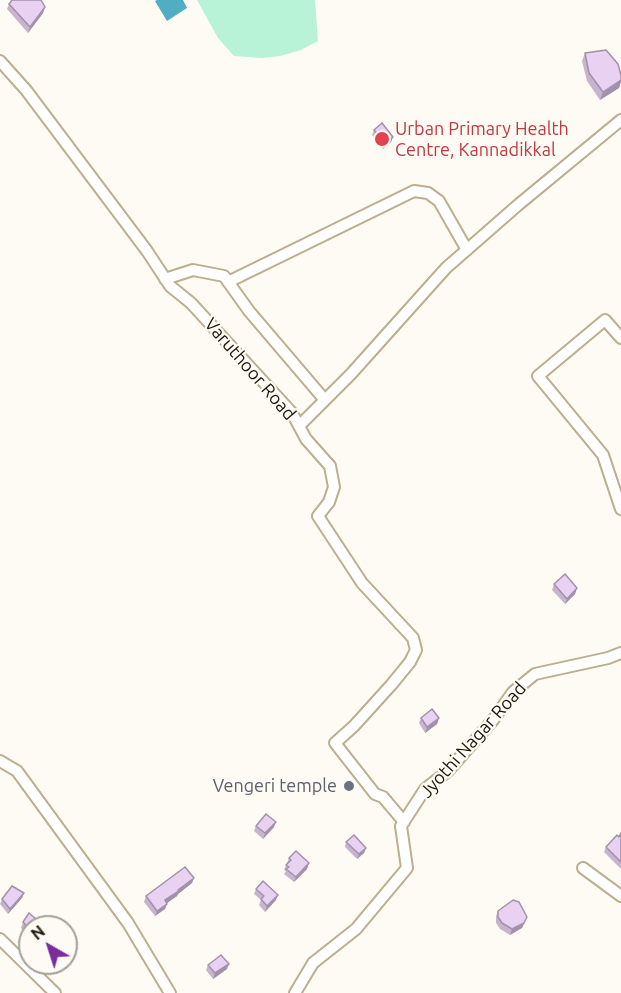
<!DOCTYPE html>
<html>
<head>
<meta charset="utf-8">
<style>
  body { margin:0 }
  #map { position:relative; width:621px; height:993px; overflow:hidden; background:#fdfbf4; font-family:Ubuntu,sans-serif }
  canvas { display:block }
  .north { position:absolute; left:18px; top:915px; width:60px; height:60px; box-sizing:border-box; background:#fdfbf4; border:2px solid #a3a096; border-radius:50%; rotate:321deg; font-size:16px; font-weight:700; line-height:24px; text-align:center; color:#1c170a }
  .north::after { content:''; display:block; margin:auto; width:21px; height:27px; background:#7b2c9d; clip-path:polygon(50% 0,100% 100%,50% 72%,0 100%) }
</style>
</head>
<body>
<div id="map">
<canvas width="621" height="993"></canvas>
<div class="north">N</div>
</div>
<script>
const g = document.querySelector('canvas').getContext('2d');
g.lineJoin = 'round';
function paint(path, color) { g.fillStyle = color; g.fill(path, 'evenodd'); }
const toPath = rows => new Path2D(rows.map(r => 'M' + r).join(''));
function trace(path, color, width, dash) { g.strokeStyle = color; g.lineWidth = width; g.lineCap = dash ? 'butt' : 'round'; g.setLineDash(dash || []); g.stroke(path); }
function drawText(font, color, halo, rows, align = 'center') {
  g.font = font + ' Ubuntu,sans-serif'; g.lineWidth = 4.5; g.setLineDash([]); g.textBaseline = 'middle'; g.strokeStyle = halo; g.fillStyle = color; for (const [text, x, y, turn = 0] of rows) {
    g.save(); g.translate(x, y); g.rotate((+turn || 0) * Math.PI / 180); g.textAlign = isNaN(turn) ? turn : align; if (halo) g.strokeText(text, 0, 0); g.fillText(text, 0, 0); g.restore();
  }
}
paint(toPath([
  [197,0,315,0,318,41,301,50,280,56,262,58,234,56,218,38]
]), '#b8f3d8');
paint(toPath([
  [157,0,183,0,187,8,167,21,155,1]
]), '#51adc1');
const minor = toPath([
  [0,61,26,90,147,251,170,286,191,303,292,413,306,439,330,466,334,487,329,502,318,516,362,583,413,638,416,650,410,662,392,684,354,726,335,743,375,794,383,797,404,822],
  [165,279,193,270,224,276,249,311,324,399],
  [228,282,414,191,428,193,439,201,467,250],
  [621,338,605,320,538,376,603,455,621,509],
  [299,426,351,374,446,268,518,205,621,120],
  [0,761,17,771,128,923,170,993],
  [583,868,621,896],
  [0,939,55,993],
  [295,993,313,963,356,929,407,868,401,826,425,789,448,771,493,720,513,692,535,674,608,658,621,653]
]);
trace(minor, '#bbaf8d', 14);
trace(minor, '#fff', 10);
paint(toPath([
  [9,4,45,7,43,13,28,33,7,9],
  [585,53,621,75,621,83,619,88,600,100,587,81,582,61],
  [374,130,393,137,391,142,383,149,372,135],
  [554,584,577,588,575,594,565,604,552,590],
  [421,718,439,718,437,724,425,733,419,723],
  [256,826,274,827,263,839,254,831],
  [621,833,621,869,604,852,606,847,619,837],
  [346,842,366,848,364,853,357,859,345,847],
  [289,858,307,869,294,882,284,874,286,871,284,870],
  [194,878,192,883,178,894,177,896,167,903,165,909,155,916,144,902,146,896],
  [256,889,276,900,265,912,259,905,261,900,254,894],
  [24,893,22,898,8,914,0,904,2,899],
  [498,911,527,917,522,928,510,935,500,929,496,923,496,916],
  [23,922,42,924,41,927,30,927,30,937,21,928],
  [208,965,227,969,213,979,206,970]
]), '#c8b4cf');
paint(toPath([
  [45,7,43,13,28,33,30,27],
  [621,80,619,88,600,100,603,92],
  [393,137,391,142,383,149,385,143],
  [577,588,575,594,565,604,567,599],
  [439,718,437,724,425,733,427,727],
  [276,822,274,827,263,839,265,833],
  [366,848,364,853,357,859,359,854],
  [309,863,307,869,294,882,296,877],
  [194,878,192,883,178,894,177,896,163,906,165,900],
  [24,893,22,898,8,914,10,909],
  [278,895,276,900,265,912,267,906],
  [167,904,165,909,155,916,157,911],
  [527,917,522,928,510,935,512,929],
  [229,964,227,969,213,979,215,973]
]), '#a292a9');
const building = toPath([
  [12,0,41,0,45,7,30,27,9,4,12,0],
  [606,50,618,64,621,75,621,80,603,92,589,73,585,53,606,50],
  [382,123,393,137,385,143,374,130,382,123],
  [565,574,577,588,567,599,554,584,565,574],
  [432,709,439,718,427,727,421,718,432,709],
  [266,814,276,822,265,833,256,826,266,814],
  [621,833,621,862,606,847,617,835,619,837,621,833],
  [354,835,366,848,359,854,346,842,354,835],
  [296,851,309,863,296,877,286,869,289,867,286,865,291,860,289,858,296,851],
  [185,867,194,878,178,890,179,891,165,900,167,904,157,911,146,896,185,867],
  [263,881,278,895,267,906,261,899,264,896,256,889,263,881],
  [12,886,24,893,10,909,2,899,12,886],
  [513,900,519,902,527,917,524,923,512,929,502,923,498,917,498,911,513,900],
  [29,913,42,924,40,927,30,927,30,930,23,922,29,913],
  [221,955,229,964,215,973,208,965,221,955]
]);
paint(building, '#e8d1f1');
trace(building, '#a292a9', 1.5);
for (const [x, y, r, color] of [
  [382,139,8,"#e0444e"],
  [349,786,6,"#6b7280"]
]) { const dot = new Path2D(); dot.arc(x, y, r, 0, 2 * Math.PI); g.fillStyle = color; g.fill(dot); trace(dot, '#fdfbf4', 2); }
drawText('18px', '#be3a42', '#fdfbf4', [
  ["Urban Primary Health",395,129],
  ["Centre, Kannadikkal",395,150]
], 'left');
drawText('18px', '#1c170a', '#fdfbf4', [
  ["Varuthoor Road",250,369,49],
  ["Jyothi Nagar Road",473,740,-48]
]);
drawText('18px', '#5b616d', '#fdfbf4', [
  ["Vengeri temple",337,786]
], 'right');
</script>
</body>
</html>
